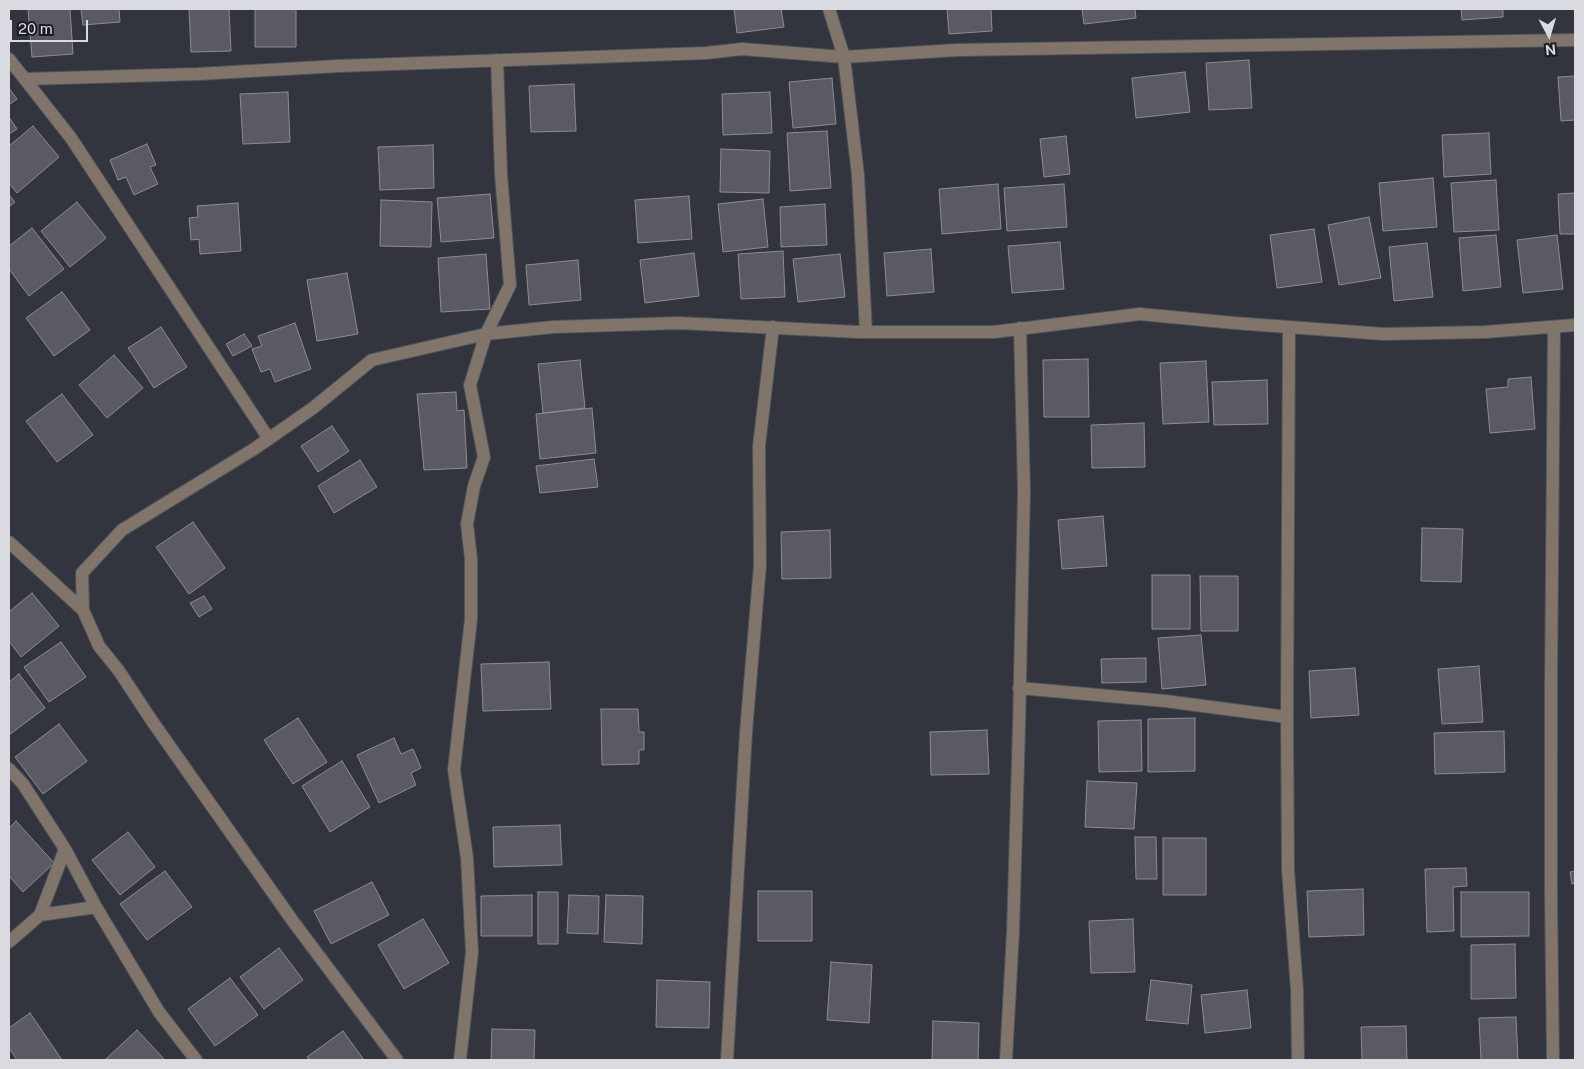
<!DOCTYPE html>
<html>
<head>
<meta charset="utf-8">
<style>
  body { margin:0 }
  #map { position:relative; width:1584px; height:1069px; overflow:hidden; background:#32353d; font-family:"Public Sans",sans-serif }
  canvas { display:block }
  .frame { position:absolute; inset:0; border:10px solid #d9dbe0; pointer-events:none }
  .north { position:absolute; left:1524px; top:10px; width:50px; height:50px; -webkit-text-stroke:4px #1b1c20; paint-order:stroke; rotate:174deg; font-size:14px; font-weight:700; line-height:20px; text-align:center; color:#d9dbe0 }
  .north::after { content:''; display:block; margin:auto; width:18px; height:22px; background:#d9dbe0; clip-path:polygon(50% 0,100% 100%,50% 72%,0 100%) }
  .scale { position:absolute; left:10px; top:20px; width:78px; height:22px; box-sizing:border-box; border:2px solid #d9dbe0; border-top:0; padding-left:6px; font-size:15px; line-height:18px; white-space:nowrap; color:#d9dbe0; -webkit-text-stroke:4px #1b1c20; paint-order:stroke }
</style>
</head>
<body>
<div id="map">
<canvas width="1584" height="1069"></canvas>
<div class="frame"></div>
<div class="north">N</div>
<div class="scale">20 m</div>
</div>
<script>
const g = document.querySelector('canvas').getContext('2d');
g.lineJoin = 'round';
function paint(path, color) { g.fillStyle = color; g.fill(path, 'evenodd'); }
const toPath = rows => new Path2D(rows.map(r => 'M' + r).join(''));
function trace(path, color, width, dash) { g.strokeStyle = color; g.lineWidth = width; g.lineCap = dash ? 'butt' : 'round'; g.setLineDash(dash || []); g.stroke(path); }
const building = toPath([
  [28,9,70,9,73,54,32,57,28,9],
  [81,9,119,9,120,22,83,25,81,9],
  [189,9,229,9,231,51,191,52,189,9],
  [255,9,296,9,296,47,255,47,255,9],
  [734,9,781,9,784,27,737,33,734,9],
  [947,9,991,9,992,31,949,34,947,9],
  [1082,9,1135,9,1136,18,1084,24,1082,9],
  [1461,9,1503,9,1503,17,1462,20,1461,9],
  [1249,60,1252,108,1209,110,1206,63,1249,60],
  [1185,72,1190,112,1136,118,1132,78,1185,72],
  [1575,76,1575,120,1561,121,1558,77,1575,76],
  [832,78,836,124,793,128,789,82,832,78],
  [574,84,576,131,531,132,529,86,574,84],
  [9,88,17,99,9,105,9,88],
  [288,92,290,142,243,144,240,94,288,92],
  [770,92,772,133,723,135,722,94,770,92],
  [9,117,17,129,9,134,9,117],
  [33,126,59,157,17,193,9,183,9,146,33,126],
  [827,131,831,188,790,191,787,133,827,131],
  [1489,133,1491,174,1444,177,1442,135,1489,133],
  [1066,136,1070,174,1044,177,1040,139,1066,136],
  [147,144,156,165,150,167,158,184,134,195,126,177,118,180,110,160,147,144],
  [433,145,434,188,380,190,378,147,433,145],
  [721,149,770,151,769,193,720,192,721,149],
  [1433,178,1437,227,1383,231,1379,183,1433,178],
  [1496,180,1499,230,1454,232,1451,183,1496,180],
  [998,184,1001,229,942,234,939,189,998,184],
  [1064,184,1067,227,1007,231,1004,188,1064,184],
  [1575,193,1575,234,1560,234,1558,194,1575,193],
  [490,194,494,238,441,242,437,198,490,194],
  [9,195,15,202,9,207,9,195],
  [689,196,692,239,638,243,635,200,689,196],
  [763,199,768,247,723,252,718,204,763,199],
  [381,200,432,202,431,247,380,246,381,200],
  [77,202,106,238,70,267,41,231,77,202],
  [238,203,241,251,200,254,199,239,191,240,189,218,198,217,197,206,238,203],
  [825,204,827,245,781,247,780,207,825,204],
  [1369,217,1381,278,1339,285,1328,225,1369,217],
  [32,228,64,269,29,296,9,269,9,246,32,228],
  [1314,229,1322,282,1277,288,1270,235,1314,229],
  [1496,235,1501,287,1463,291,1459,238,1496,235],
  [1557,235,1563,289,1523,293,1517,240,1557,235],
  [1060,242,1064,289,1012,293,1008,246,1060,242],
  [1427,243,1433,297,1394,301,1389,247,1427,243],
  [931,249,934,292,887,296,884,253,931,249],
  [783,251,785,297,741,299,738,254,783,251],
  [694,253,699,296,645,303,640,260,694,253],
  [486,254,490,309,441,312,438,258,486,254],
  [840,254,845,297,798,302,793,259,840,254],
  [578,260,581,300,529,305,526,265,578,260],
  [347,273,358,334,317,341,307,280,347,273],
  [62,292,90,330,54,356,26,318,62,292],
  [295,323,311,369,275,382,270,369,261,372,252,349,262,346,258,336,295,323],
  [161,327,187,367,154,388,128,348,161,327],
  [244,334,252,346,233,356,226,344,244,334],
  [114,355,143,388,107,418,79,385,114,355],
  [1088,359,1089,417,1044,417,1043,360,1088,359],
  [580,360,585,408,543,413,538,364,580,360],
  [1206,361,1209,422,1163,424,1160,363,1206,361],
  [1531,377,1535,429,1490,433,1486,389,1508,387,1508,379,1531,377],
  [1267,380,1268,424,1214,425,1212,382,1267,380],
  [456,392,457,411,464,410,467,468,424,470,417,394,456,392],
  [62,394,93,435,57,462,26,421,62,394],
  [592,408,596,453,540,459,536,414,592,408],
  [1144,423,1145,467,1092,468,1091,425,1144,423],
  [332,426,349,451,318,472,301,446,332,426],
  [594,459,598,487,540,493,536,466,594,459],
  [360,460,377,487,334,513,318,486,360,460],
  [1103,516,1107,566,1062,569,1058,520,1103,516],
  [193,522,225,568,189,594,156,547,193,522],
  [1422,528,1463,529,1461,582,1421,581,1422,528],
  [830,530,831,578,782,579,781,532,830,530],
  [1152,575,1190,575,1190,629,1152,629,1152,575],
  [1200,576,1238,576,1238,631,1201,631,1200,576],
  [32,593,59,626,21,657,9,641,9,612,32,593],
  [204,596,212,609,199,617,190,603,204,596],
  [1201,635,1206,685,1162,689,1158,638,1201,635],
  [61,642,86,677,49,702,24,667,61,642],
  [1146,658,1146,682,1102,683,1101,659,1146,658],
  [549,662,551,709,483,711,481,664,549,662],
  [1479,666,1483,722,1442,724,1438,669,1479,666],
  [1355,668,1359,715,1311,718,1309,671,1355,668],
  [19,674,45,708,9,735,9,682,19,674],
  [601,709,638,709,639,732,644,732,644,750,639,750,639,764,602,765,601,709],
  [298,718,327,762,293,784,264,740,298,718],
  [1195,718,1195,771,1148,772,1148,719,1195,718],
  [1141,720,1142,771,1099,772,1098,721,1141,720],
  [59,724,87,761,43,794,15,757,59,724],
  [987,730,989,774,931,775,930,732,987,730],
  [1504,731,1505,772,1435,774,1434,733,1504,731],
  [394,738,401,754,413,749,421,768,411,773,416,785,379,803,357,755,394,738],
  [342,761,370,807,330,832,302,786,342,761],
  [1087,781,1137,783,1134,829,1085,827,1087,781],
  [16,821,54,863,23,892,9,876,9,828,16,821],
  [560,825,562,865,494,867,493,827,560,825],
  [128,832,155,867,120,895,92,860,128,832],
  [1135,837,1156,837,1157,879,1136,879,1135,837],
  [1163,838,1206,838,1206,895,1163,895,1163,838],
  [1466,868,1467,886,1453,887,1454,931,1427,932,1425,869,1466,868],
  [165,871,192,907,147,940,120,904,165,871],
  [1575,871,1575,883,1572,884,1570,872,1575,871],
  [372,882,389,915,331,944,314,911,372,882],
  [1363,889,1364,935,1309,937,1307,891,1363,889],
  [758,891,812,891,812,941,758,941,758,891],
  [538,892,558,892,558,944,538,944,538,892],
  [1461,892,1529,892,1529,936,1461,937,1461,892],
  [532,895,532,936,481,936,481,896,532,895],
  [569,895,599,896,598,934,567,933,569,895],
  [606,895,643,896,642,944,604,942,606,895],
  [423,919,449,963,404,989,378,945,423,919],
  [1133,919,1135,972,1091,973,1089,921,1133,919],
  [1515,944,1516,998,1471,999,1471,945,1515,944],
  [279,948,303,980,264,1009,240,977,279,948],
  [831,962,872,965,869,1023,827,1020,831,962],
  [230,978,258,1015,215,1046,188,1009,230,978],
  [657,980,710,982,709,1028,656,1027,657,980],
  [1151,980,1192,985,1188,1024,1146,1020,1151,980],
  [1247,990,1251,1028,1205,1033,1201,995,1247,990],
  [30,1013,62,1060,17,1060,9,1048,9,1028,30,1013],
  [1516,1017,1518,1060,1481,1060,1479,1018,1516,1017],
  [933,1021,979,1023,978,1060,932,1060,933,1021],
  [1406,1026,1407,1060,1362,1060,1361,1027,1406,1026],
  [492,1029,535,1030,534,1060,491,1060,492,1029],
  [137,1030,165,1060,107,1060,106,1059,137,1030],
  [343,1031,364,1060,310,1060,307,1057,343,1031]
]);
paint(building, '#5b5963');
trace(building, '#8d8b95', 1);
const minor = toPath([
  [829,9,844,57,858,175,866,332],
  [9,59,71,138,269,439],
  [25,79,198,74,338,66,706,53,742,49,844,57,957,50,1575,40],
  [1289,327,1287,717,1288,870,1297,990,1298,1060],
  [9,542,83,610],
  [1019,688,1165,701,1287,717],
  [9,769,23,784,65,849,96,907,159,1012,196,1060],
  [40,915,65,849],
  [9,942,40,915,96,907],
  [397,1060,292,920,152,721,119,671,99,646,83,610,82,573,122,530,254,449,313,408,372,360,486,334,553,327,679,323,858,332,994,332,1140,314,1234,323,1384,334,1485,332,1575,325],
  [460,1060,472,952,467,858,454,770,471,619,471,559,467,524,474,486,484,457,470,385,486,334,510,285,501,174,497,60],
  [727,1060,746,732,760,565,759,446,773,327],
  [1006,1060,1013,932,1019,727,1024,491,1020,328],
  [1553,1060,1551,895,1551,687,1554,327]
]);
trace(minor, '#50535a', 14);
trace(minor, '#81756b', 12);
</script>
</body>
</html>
